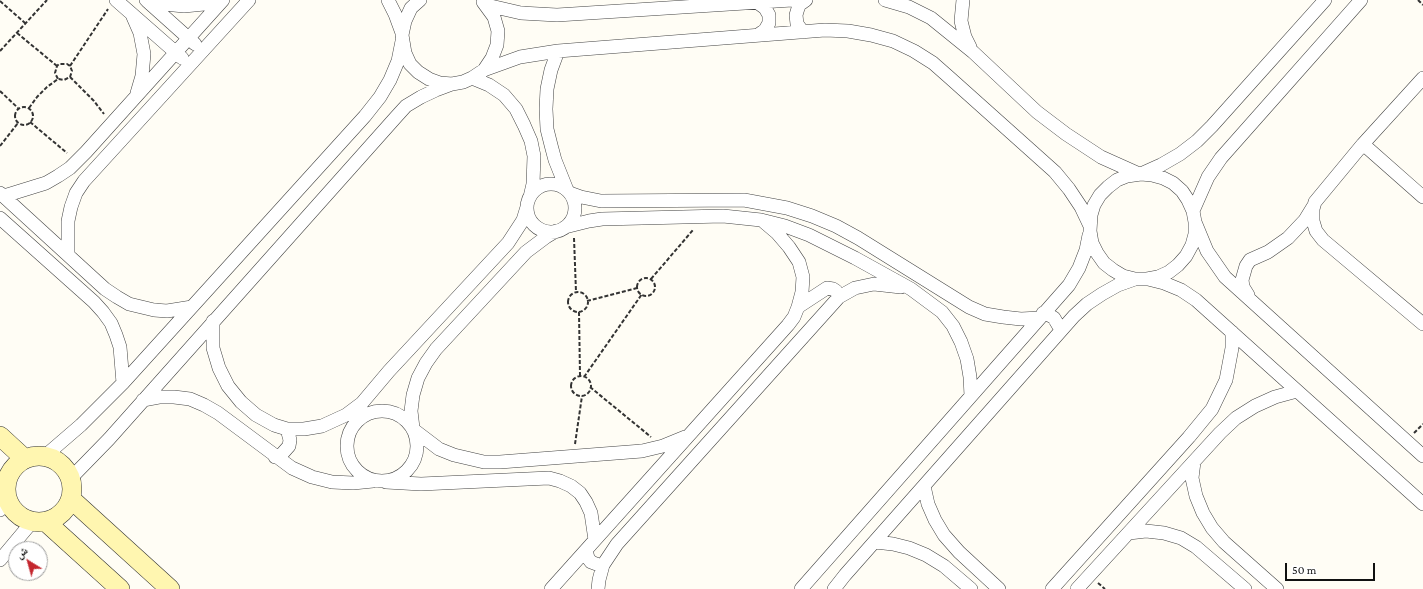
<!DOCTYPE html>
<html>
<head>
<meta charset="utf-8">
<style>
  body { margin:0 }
  #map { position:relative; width:1423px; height:589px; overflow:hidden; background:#fffdf5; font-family:"Crimson Pro","Noto Naskh Arabic",serif }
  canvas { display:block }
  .north { position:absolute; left:8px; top:541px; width:40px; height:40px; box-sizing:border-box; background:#fff; border:1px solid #a0a0a0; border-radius:50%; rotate:323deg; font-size:11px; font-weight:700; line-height:16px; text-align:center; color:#111 }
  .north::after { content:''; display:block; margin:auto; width:14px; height:18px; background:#c4262e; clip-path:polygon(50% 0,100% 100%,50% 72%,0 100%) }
  .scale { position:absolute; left:1285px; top:563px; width:90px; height:18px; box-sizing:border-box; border:2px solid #111; border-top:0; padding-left:5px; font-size:12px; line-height:14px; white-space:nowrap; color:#111; -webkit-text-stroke:3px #fff; paint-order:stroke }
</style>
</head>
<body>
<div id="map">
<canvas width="1423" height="589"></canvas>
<div class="north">ش</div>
<div class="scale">50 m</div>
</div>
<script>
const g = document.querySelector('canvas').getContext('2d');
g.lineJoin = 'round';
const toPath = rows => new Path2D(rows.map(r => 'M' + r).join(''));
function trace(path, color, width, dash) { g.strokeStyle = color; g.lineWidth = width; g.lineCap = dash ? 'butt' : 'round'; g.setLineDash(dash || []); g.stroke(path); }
const street = toPath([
  [116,0,182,58],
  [146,0,164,4,184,6,204,4,221,0],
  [388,0,395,14,402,33],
  [420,0,411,8,405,21,402,35,405,53,410,64,418,72,429,79,440,83,452,84,463,82,472,78,484,70,492,58,497,45,498,31,494,17,483,2],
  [885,0,909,7,931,18,973,52,1037,112,1066,134,1101,157,1139,174],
  [963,0,961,21,965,37,970,47],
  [147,1,195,44],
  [486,5,521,13,557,15,792,0],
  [133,17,140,33,144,54,142,76,137,93],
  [803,32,797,24,796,15,799,5,806,0],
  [758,35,765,30,769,23,769,15,765,8,758,3],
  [558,51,551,70,547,89,546,109,547,129,551,145,555,160,567,190],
  [484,70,520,57,558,51,825,30,848,31,871,35,893,41,914,51,933,63,950,78,1055,172,1069,189,1081,207,1090,226],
  [472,78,489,85,504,95,516,109,524,125,531,141,534,156,533,184,530,197],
  [1423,78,1363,144,1315,202,1313,209,1313,221,1316,231,1323,240,1423,324],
  [1363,144,1423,197],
  [1141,174,1161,165,1180,154,1197,141,1212,126,1325,0],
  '527 208a24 24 0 1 1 48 0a24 24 0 1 1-48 0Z',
  [0,193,105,289,117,297,129,304,154,310,167,311,192,307],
  [570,193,581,197,601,201,744,200,787,208,812,216,836,226,858,238,969,307,985,314,1003,317,1021,319,1039,318],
  [4,196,46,183,58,176,70,168,86,152,223,0],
  [1193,211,1208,177,1221,158,1361,0],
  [0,218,94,302,103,312,111,323,116,335,120,347,123,383],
  [1195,222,1195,234,1192,245,1186,256,1178,265,1169,272,1158,277,1147,279,1135,279,1123,276,1113,270,1104,263,1097,253,1092,243,1090,231,1091,215,1094,205,1100,195,1108,187,1117,180,1127,176,1141,174,1152,175,1163,178,1173,183,1182,191,1188,200,1193,211,1195,222,1207,251,1225,277,1423,456],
  [565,227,589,221,602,219,723,216,761,220,785,226,809,235,855,258,911,289,942,312,953,326,961,342,967,359,970,377,971,396],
  [68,254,68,221,71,207,76,193,84,181,249,0],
  [1148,279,1164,283,1181,290,1196,300,1423,504],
  [1248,295,1243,287,1242,280,1246,266,1250,260,1268,252,1288,238,1305,220,1313,207],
  [798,307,827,288,833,289,836,291,839,297],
  [1043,313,1049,315,1054,318,1061,330],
  [213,321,213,348,219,368,228,386,241,402,256,415,274,425,287,429,304,429,322,426,346,415,362,403,389,371,508,243,523,220,527,207],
  [143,400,159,397,174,397,190,399,204,405,218,413,292,468,312,477,332,482,353,483,373,481],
  '347 446a35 35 0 1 1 70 0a35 35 0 1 1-70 0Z',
  [413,428,411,411,413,395,418,378,426,363,436,349,526,252,546,237,556,231],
  [414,430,439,449,454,455,484,462,500,462,642,451,663,446,685,437],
  [45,456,81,425,123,383,365,116,380,97,390,80,398,61,402,41],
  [275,457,281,455,289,446,290,440,287,429],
  [1194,462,1192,478,1196,496,1203,513,1212,528,1224,542,1277,589],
  [71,478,109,439,396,117,406,106,421,97,436,90,452,84],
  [386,482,421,484,549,478,560,481,571,486,580,493,586,502,591,513,595,540],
  [924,486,928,504,935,520,944,535,959,552,999,589],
  [0,510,7,500],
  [1129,533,1146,531,1164,533,1181,538,1196,547,1245,589],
  [875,542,893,544,909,548,926,555,944,566,971,589],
  [586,550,588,558,591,562,599,565,603,565],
  [0,560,32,522],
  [551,589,788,325,794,317,798,307,802,292,803,277,799,262,789,247,777,233,764,222],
  [598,589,599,580,603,565,617,544,839,297,855,288,874,284,901,287],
  [801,589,1069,285,1079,268,1086,250,1089,235],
  [834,589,845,575,1074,316,1087,304,1102,294,1118,285,1135,279],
  [1052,589,1189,437,1212,409,1226,380,1232,348,1232,332],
  [1077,589,1220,433,1236,418,1255,406,1275,397,1297,391]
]);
const secondary = toPath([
  [0,436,25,459],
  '6 489a33 33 0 1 1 66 0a33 33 0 1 1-66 0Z',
  [71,499,170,589],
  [46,522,120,589]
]);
trace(street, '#444', 14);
trace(secondary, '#333', 20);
trace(toPath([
  [1418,0,1423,5],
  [0,1,25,23],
  [17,33,57,66],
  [0,51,47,0],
  [70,66,108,9],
  [70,77,94,101,104,114],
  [0,91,18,108],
  '15 116a9 9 0 1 1 18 0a9 9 0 1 1-18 0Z',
  [29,108,37,97,47,87,58,79,64,80,70,77,72,71,70,66,67,64,59,64,57,66,55,73,58,79],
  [30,122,67,153],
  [0,146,18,123],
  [574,238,576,292],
  '637 287a9 9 0 1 1 18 0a9 9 0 1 1-18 0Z',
  [651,279,693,230],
  '568 302a10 10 0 1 1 20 0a10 10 0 1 1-20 0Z',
  [587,301,637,288],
  [579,312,580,376],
  '571 386a10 10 0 1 1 20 0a10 10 0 1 1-20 0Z',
  [584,377,642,294],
  [590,387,651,437],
  [1414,433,1423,424],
  [575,444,582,396],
  [1098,583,1105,589]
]), '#333', 2, [4, 2]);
trace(street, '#fff', 13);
trace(secondary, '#fff6b0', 19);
</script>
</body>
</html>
